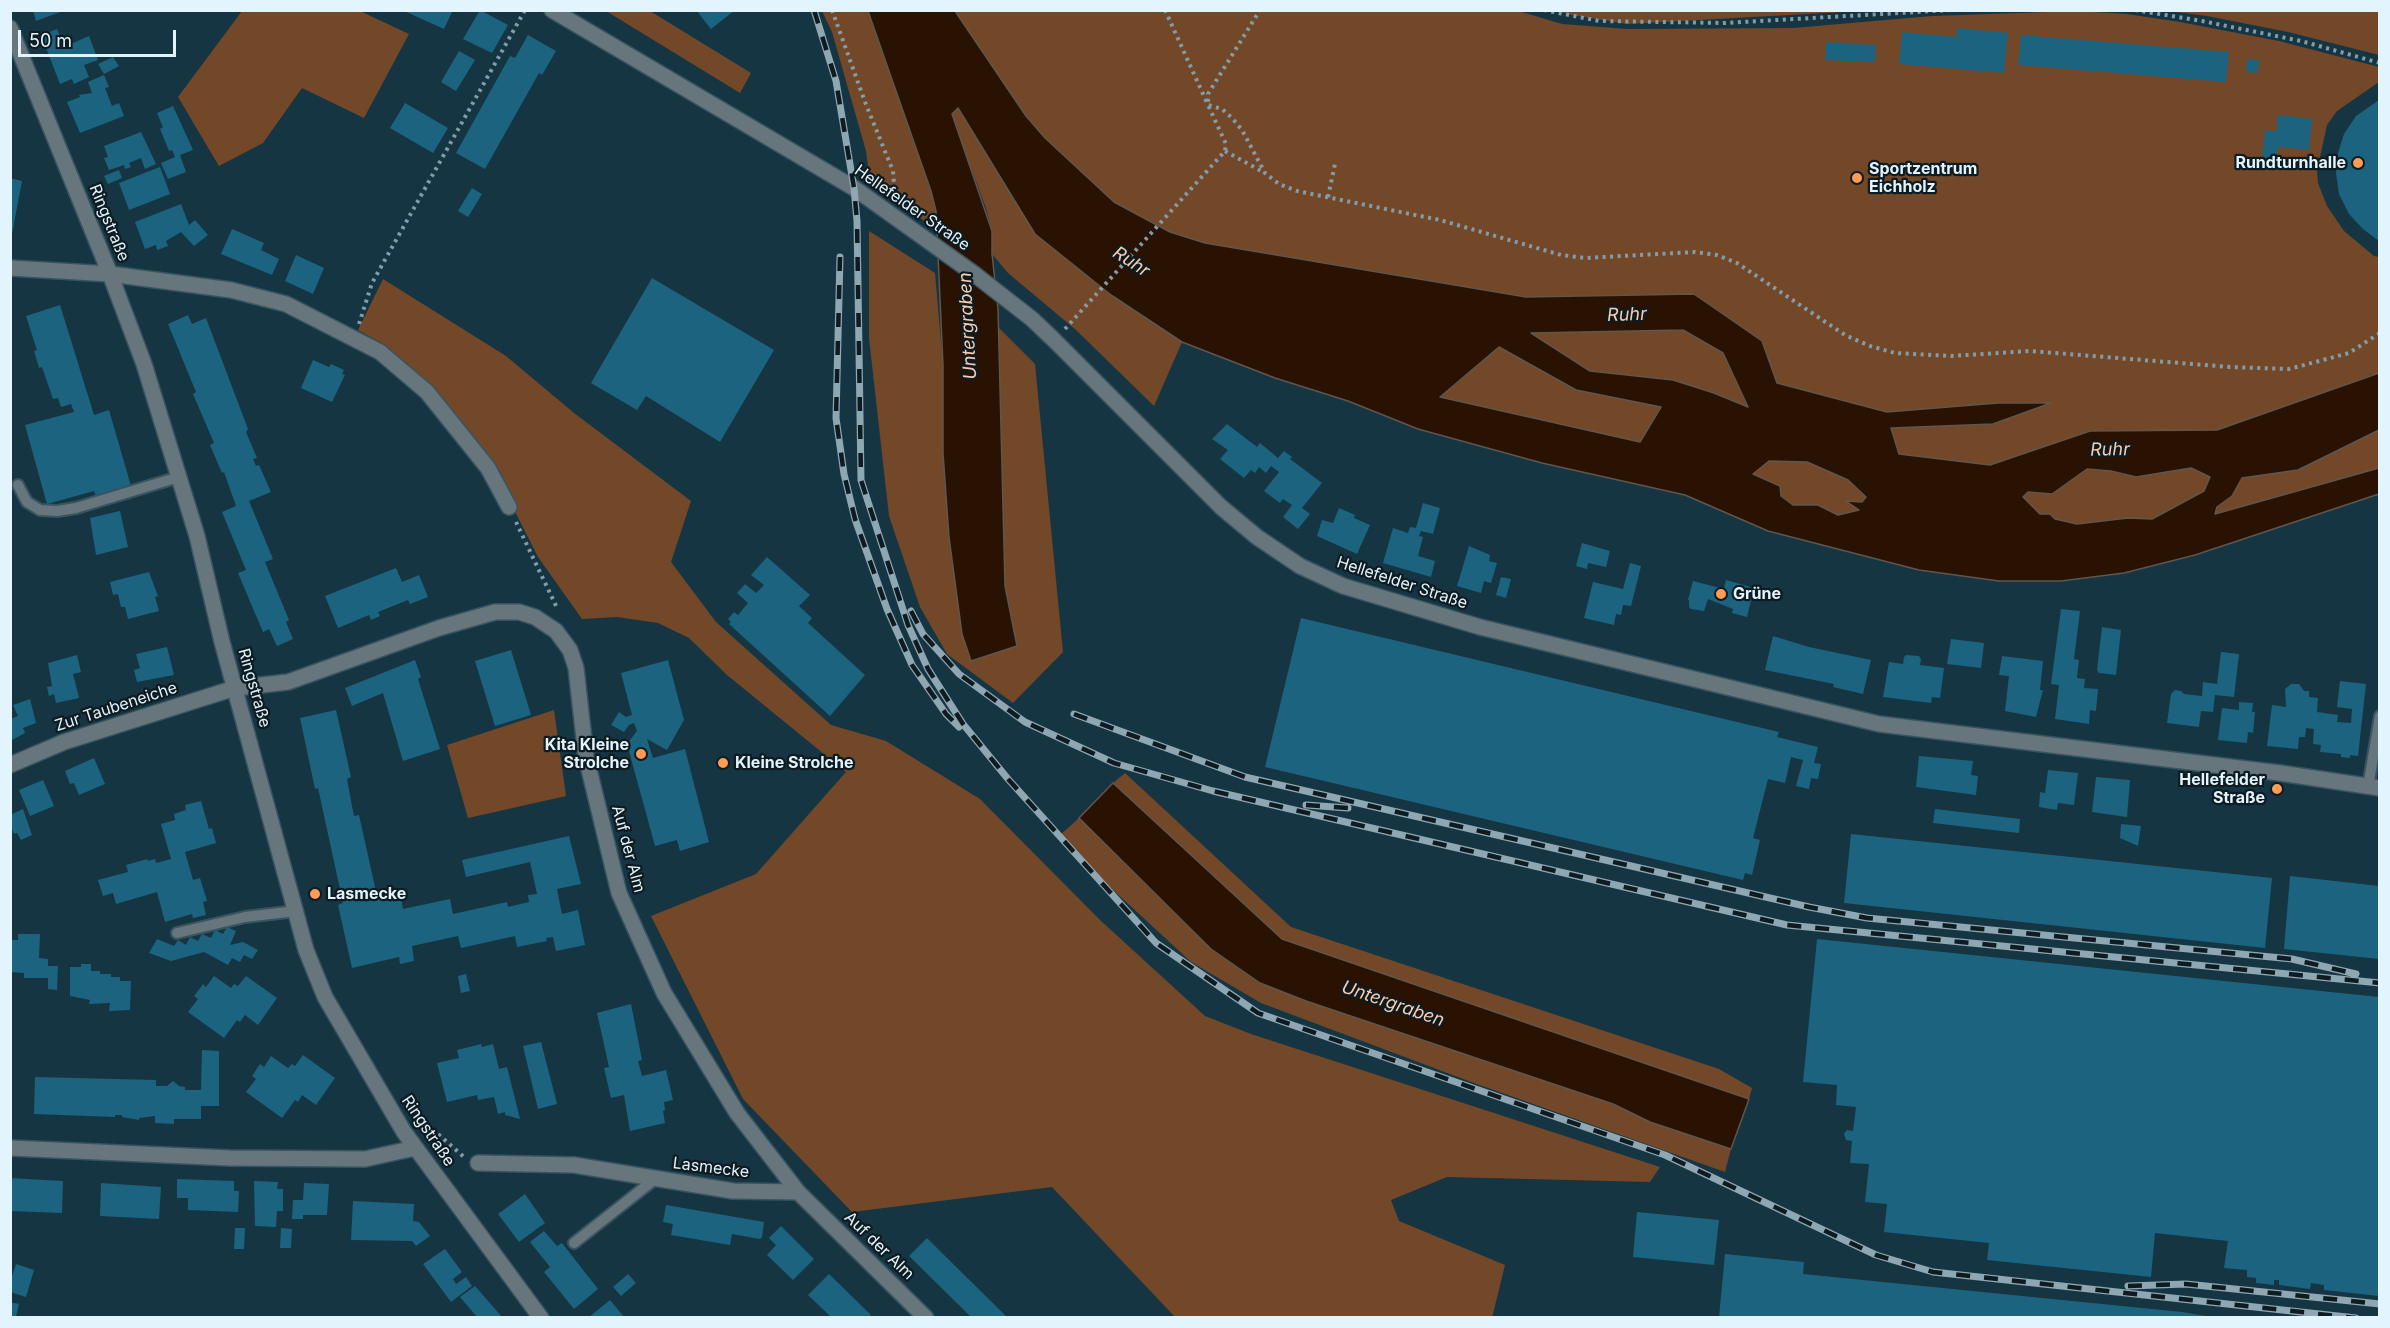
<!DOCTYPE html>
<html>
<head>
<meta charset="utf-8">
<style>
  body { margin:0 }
  #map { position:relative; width:2390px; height:1328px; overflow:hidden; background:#163543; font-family:Inter,sans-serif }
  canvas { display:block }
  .frame { position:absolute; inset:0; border:12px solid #e2f4fd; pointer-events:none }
  .scale { position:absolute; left:18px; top:30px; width:158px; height:27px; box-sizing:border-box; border:3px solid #e2f4fd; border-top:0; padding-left:8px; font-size:18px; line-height:21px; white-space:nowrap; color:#e2f4fd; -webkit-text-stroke:4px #0e1b21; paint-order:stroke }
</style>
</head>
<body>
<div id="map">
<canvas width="2390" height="1328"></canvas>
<div class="frame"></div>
<div class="scale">50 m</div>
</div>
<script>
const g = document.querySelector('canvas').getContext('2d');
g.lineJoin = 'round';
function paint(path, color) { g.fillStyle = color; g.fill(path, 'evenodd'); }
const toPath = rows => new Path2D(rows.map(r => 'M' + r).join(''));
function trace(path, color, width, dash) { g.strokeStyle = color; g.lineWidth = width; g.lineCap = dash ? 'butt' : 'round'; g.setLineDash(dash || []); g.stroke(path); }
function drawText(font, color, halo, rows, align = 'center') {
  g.font = font + ' Inter,sans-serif'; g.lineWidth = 4.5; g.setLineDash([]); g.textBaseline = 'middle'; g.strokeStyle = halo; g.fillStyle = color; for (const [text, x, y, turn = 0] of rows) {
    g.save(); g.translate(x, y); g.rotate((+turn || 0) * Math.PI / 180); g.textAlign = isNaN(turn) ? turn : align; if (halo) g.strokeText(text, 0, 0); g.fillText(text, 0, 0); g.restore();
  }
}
paint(toPath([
  [1515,10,1562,24,1628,29,1793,28,1932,16,2077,11,2127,14,2180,22,2279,41,2379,67,2379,82,2337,111,2327,125,2317,171,2318,183,2327,206,2344,231,2374,256,2379,257,2379,373,2217,430,2090,431,1990,465,1898,454,1891,428,1993,424,2048,404,1998,403,1887,412,1777,383,1762,341,1694,294,1526,297,1205,243,1170,232,1114,202,1045,138,1026,116,955,11],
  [242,11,360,11,409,34,364,118,302,88,263,143,219,166,178,97],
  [606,11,650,11,751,73,740,93],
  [822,11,868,11,931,191,936,211,937,230,870,181,866,151,832,32],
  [1557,11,1861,11,1627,24,1572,15],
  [2168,11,2379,11,2379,55,2288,32,2207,16],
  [958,107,1035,234,1111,295,1182,342,1154,406,1076,330,1008,273,992,254,992,231,986,208,951,114],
  [869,231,935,273,943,365,943,453,949,537,962,634,1017,645,1005,586,998,327,1035,364,1063,652,1013,703,947,654,920,607,889,516,869,338],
  [383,279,506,356,574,413,691,501,671,562,716,622,831,725,886,741,980,799,1100,920,1205,1016,1251,1034,1660,1167,1650,1182,1447,1177,1391,1200,1399,1221,1505,1265,1492,1318,1175,1317,1052,1187,852,1212,743,1099,651,916,756,874,846,772,727,675,689,638,658,623,617,617,582,619,538,557,493,468,429,388,405,362,383,344,358,330],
  [1683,330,1723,353,1749,408,1714,393,1673,380,1590,371,1530,332],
  [1499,347,1576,390,1661,406,1640,442,1440,397],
  [2379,430,2379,468,2215,515,2217,507,2232,496,2242,478,2298,470],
  [1769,461,1807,462,1848,480,1866,497,1863,502,1847,501,1859,510,1838,516,1818,505,1793,505,1752,473],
  [2191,468,2210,477,2204,491,2152,519,2128,518,2077,524,2055,519,2050,514,2040,514,2023,497,2028,492,2052,494,2087,469,2111,471,2123,475],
  [554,710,566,796,468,818,447,745],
  [1125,773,1291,927,1719,1069,1752,1088,1749,1099,1282,939,1113,783],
  [1079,818,1211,949,1260,983,1306,1001,1613,1104,1650,1122,1731,1149,1725,1172,1474,1083,1261,1003,1191,962,1057,838]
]), '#724829');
const water = toPath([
  [868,11,955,11,1026,116,1045,138,1114,202,1170,232,1205,243,1526,297,1694,294,1762,341,1777,383,1887,412,1998,403,2051,403,1993,424,1891,428,1899,454,1990,465,2090,431,2217,430,2379,373,2379,430,2298,470,2242,478,2232,496,2217,507,2215,514,2379,468,2379,494,2195,555,2124,573,2061,581,1999,581,1919,570,1768,531,1685,495,1542,463,1418,429,1348,401,1275,378,1182,342,1111,295,1035,234,958,108,952,114,992,231,992,254,998,309,1005,586,1017,646,971,661,962,634,949,537,943,453,943,365,936,211,931,191,868,11],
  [1683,330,1723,353,1748,407,1714,393,1673,380,1590,371,1531,333,1683,330],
  [1499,347,1576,390,1661,407,1640,442,1440,397,1499,347],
  [1769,461,1807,462,1848,480,1866,497,1862,502,1846,501,1859,510,1838,515,1818,505,1793,505,1781,496,1780,486,1753,474,1769,461],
  [2191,468,2210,477,2204,491,2152,519,2128,518,2077,524,2055,519,2050,514,2040,514,2023,497,2028,492,2052,494,2087,469,2111,471,2136,477,2191,468],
  [1113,783,1282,939,1749,1099,1731,1149,1650,1122,1613,1104,1306,1001,1260,983,1211,949,1079,818,1113,783]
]);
paint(water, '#291202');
trace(water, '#60564d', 1.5);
paint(toPath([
  [33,10,63,10,63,11,36,21],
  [402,10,453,10,444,29],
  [480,10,508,25,492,53,463,39],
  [696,10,735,10,711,29],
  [1957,28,2008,33,2004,73,1899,64,1902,32,1956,37],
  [57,29,64,47,89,36,98,60,84,65,89,77,74,84,72,79,60,84,41,35],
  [528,35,556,51,542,75,539,73,485,169,456,153,510,56,515,58],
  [2021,35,2229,52,2226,82,2018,65],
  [1826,42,1876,45,1875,62,1825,60],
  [459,51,475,60,456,91,441,82],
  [113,57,119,66,104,74,98,64],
  [2247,59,2259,60,2258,73,2246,72],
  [104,75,109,87,105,88,112,106,119,103,124,116,80,133,67,102,80,97,79,95,92,93,88,82],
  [2379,100,2379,241,2363,229,2349,214,2339,194,2336,173,2338,153,2344,134,2356,116],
  [405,103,448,128,433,153,390,128],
  [173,106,193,150,180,155,186,172,168,179,161,163,175,157,172,150,169,151,160,129,163,127,157,113],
  [2278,115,2312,119,2309,150,2278,147,2277,159,2262,158,2265,130,2276,132],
  [141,132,156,164,145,169,141,158,129,163,131,167,125,169,124,165,109,170,104,158,108,157,104,146],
  [160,167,170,194,129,210,119,183],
  [119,170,122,178,108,184,104,176],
  [10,178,22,181,12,234,10,234],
  [472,188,482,194,468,217,458,211],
  [181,204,189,225,195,220,208,235,194,246,181,232,166,241,168,246,157,250,156,245,145,249,135,222],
  [232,229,264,243,261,250,279,259,272,275,221,254],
  [296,255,324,268,313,294,285,281],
  [652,278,774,350,720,442,646,396,637,410,591,383],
  [60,305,94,415,109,410,131,486,96,496,94,491,47,504,25,425,74,412,71,404,61,407,58,398,53,399,42,367,39,368,34,351,37,350,26,316],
  [188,315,192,324,206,318,248,429,246,432,257,458,253,459,256,466,259,465,271,492,249,501,273,559,265,562,289,620,286,622,293,639,277,646,269,629,263,632,238,573,246,570,222,512,236,506,224,472,222,473,210,445,214,443,193,394,196,392,168,324],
  [313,360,329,367,331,364,344,370,342,374,345,375,332,402,301,388],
  [1227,424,1257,447,1260,443,1278,458,1284,451,1292,457,1290,459,1322,483,1302,508,1310,514,1298,529,1283,517,1292,505,1283,499,1280,503,1264,491,1279,472,1271,466,1266,473,1259,467,1255,473,1251,470,1244,478,1220,459,1228,450,1212,439],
  [1423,503,1440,508,1433,534,1421,531,1419,536,1423,537,1418,556,1435,561,1431,577,1383,563,1393,528,1408,533,1410,527,1416,528],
  [1339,508,1355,515,1354,518,1370,525,1357,554,1317,536,1322,520,1333,523],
  [120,511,128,547,96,555,90,518],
  [1582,543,1610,551,1606,567,1588,563,1587,569,1576,566],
  [1469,546,1490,555,1489,561,1497,563,1491,583,1484,581,1481,593,1457,586],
  [767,557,810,595,799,606,812,618,808,623,865,675,830,716,729,624,731,622,728,619,734,612,738,615,748,603,737,593,745,584,756,593,764,585,751,575],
  [1630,563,1641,566,1631,606,1623,605,1621,615,1616,614,1614,625,1584,618,1593,582,1623,589],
  [396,568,402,582,419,575,428,597,410,604,408,600,378,612,380,616,371,620,369,615,338,628,325,596],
  [149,572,158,596,155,597,159,611,128,619,125,607,121,607,118,594,113,595,110,582],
  [1501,577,1511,579,1506,598,1496,595],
  [1726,580,1754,588,1747,617,1732,613,1733,609,1708,599,1704,611,1691,609,1689,607,1689,600,1688,600,1693,581,1724,589],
  [2061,609,2080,611,2074,659,2079,660,2077,678,2085,679,2084,688,2098,689,2096,711,2090,710,2089,724,2055,719,2059,685,2051,684],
  [1301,618,1779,732,1777,737,1818,747,1814,763,1821,764,1818,779,1811,778,1809,789,1796,786,1803,760,1791,757,1785,783,1768,779,1753,838,1760,840,1752,875,1745,873,1743,880,1265,767],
  [2102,627,2121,630,2116,675,2099,673,2097,670],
  [1773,636,1809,647,1871,660,1863,694,1833,687,1834,684,1765,670],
  [1951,639,1984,643,1981,668,1947,664],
  [167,647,174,675,137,682,134,670,140,668,136,654],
  [511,650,531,715,495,726,475,661],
  [2221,652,2239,654,2234,697,2215,695,2213,712,2201,711,2199,727,2167,723,2171,694,2175,690,2181,691,2184,694,2202,696,2203,682,2217,684],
  [77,655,81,672,73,674,79,698,56,703,54,694,49,696,47,687,52,686,48,663],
  [1906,655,1919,656,1921,659,1920,665,1944,668,1940,698,1932,697,1931,703,1883,697,1889,662,1903,664,1904,657],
  [2002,656,2043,661,2040,690,2043,690,2036,717,2005,711,2009,676,1999,675],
  [415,660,421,677,418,679,440,749,403,761,383,693,352,706,345,688],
  [668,660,684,720,667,750,647,739,653,758,685,749,709,842,680,851,677,840,655,846,627,744,637,731,634,723,629,725,624,732,611,725,619,712,626,717,632,715,621,673],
  [2340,681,2366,684,2358,756,2350,755,2350,758,2341,757,2341,754,2320,752,2321,745,2313,744,2314,729,2306,728,2305,737,2299,737,2298,749,2267,746,2272,705,2286,707,2285,689,2291,684,2299,684,2304,691,2309,691,2309,697,2318,698,2317,712,2338,715,2337,722,2351,723,2352,709,2337,707],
  [30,699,36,723,23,728,25,733,10,741,10,719,18,716,13,705],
  [2239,702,2253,703,2252,712,2255,712,2253,733,2248,732,2247,743,2218,740,2222,708,2239,710],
  [336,710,351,777,347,779,352,806,354,816,359,815,377,896,400,891,403,909,450,899,453,914,507,902,508,907,529,902,528,895,537,894,530,862,466,877,462,860,569,836,581,884,557,889,562,914,578,910,585,945,556,951,553,937,546,938,547,941,517,947,515,936,461,948,458,936,412,946,414,961,400,964,399,957,352,968,338,905,343,903,318,788,315,789,300,718],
  [1919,756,1973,761,1971,775,1978,776,1976,795,1916,787],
  [94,758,105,784,79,795,74,783,70,784,65,771],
  [2048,770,2078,773,2074,805,2058,803,2057,810,2039,807,2040,792,2045,793],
  [2096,777,2130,780,2127,817,2092,812],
  [43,780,54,806,30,816,19,790],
  [201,801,209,829,212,828,216,843,185,852,193,880,200,878,207,901,203,902,206,915,193,918,192,914,165,922,157,892,116,904,113,893,103,896,98,880,128,872,126,865,147,859,148,861,155,859,156,863,171,859,161,824,175,820,174,814,186,810,185,805],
  [23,809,32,835,21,840,17,833,14,834,10,825,10,815],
  [1935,809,2020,819,2019,833,1933,823],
  [2121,824,2141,826,2138,846,2120,838],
  [1851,834,2272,878,2265,948,1844,903],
  [2290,876,2379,886,2379,959,2284,949],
  [227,927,236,931,230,945,243,942,258,950,252,959,244,955,240,962,232,958,228,965,204,952,171,961,149,953,157,939,174,946,178,940,186,945,190,937,198,941,202,934,211,938,215,930,223,934],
  [18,934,40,934,39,958,48,959,48,966,58,966,57,990,48,989,48,978,24,978,24,973,10,972,10,940,18,940],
  [1817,939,2379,997,2379,1296,2324,1290,2324,1285,2311,1283,2310,1289,2279,1285,2279,1280,2274,1280,2274,1285,2256,1283,2256,1278,2247,1277,2247,1270,2224,1268,2228,1241,2155,1233,2151,1277,1987,1260,1989,1243,1884,1232,1887,1204,1865,1202,1869,1164,1850,1163,1852,1141,1846,1140,1844,1134,1847,1130,1853,1131,1856,1107,1836,1105,1837,1085,1803,1082],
  [81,964,91,964,91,971,100,971,100,974,111,974,111,977,120,977,120,981,131,981,130,1010,109,1011,110,1003,89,1004,90,1000,70,996,70,967,81,967],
  [466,974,470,991,461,993,458,976],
  [214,976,231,988,234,984,238,986,246,976,277,998,258,1025,245,1015,240,1022,237,1020,224,1038,188,1012,198,999,194,996,203,984,206,987],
  [631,1004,642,1060,638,1061,642,1076,666,1070,673,1100,664,1102,665,1110,663,1111,665,1123,630,1131,624,1095,611,1098,604,1068,609,1067,597,1013],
  [541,1042,557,1104,538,1109,523,1046],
  [481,1044,482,1047,493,1044,499,1069,507,1067,520,1119,505,1115,505,1112,498,1114,494,1097,478,1100,477,1095,447,1102,437,1063,459,1058,457,1050],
  [202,1050,219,1051,219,1106,201,1106,201,1119,174,1119,174,1124,155,1123,155,1116,139,1118,139,1120,122,1117,122,1115,115,1115,115,1117,34,1114,35,1077,156,1080,156,1086,167,1086,173,1081,179,1086,185,1087,185,1090,201,1090],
  [303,1055,335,1078,316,1105,302,1095,298,1102,295,1100,282,1118,246,1092,256,1079,252,1076,260,1064,264,1067,271,1056,288,1068,292,1064,295,1066],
  [10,1178,63,1181,62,1213,10,1211],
  [177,1179,234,1181,234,1191,239,1191,238,1212,188,1210,188,1198,177,1198],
  [254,1181,278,1182,277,1189,283,1189,283,1211,277,1211,276,1227,255,1226],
  [101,1183,161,1187,159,1219,100,1216],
  [304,1183,329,1184,327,1215,303,1215,303,1219,292,1219,293,1200,303,1200],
  [525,1194,545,1223,519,1242,498,1214],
  [353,1201,414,1204,413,1221,419,1222,430,1236,416,1246,412,1241,351,1240],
  [666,1205,764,1222,762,1237,760,1239,732,1234,730,1245,671,1235,673,1224,663,1222],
  [1637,1212,1719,1220,1714,1265,1633,1257],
  [781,1226,814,1259,793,1280,767,1255,776,1245,769,1238],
  [235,1228,245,1228,244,1249,234,1249],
  [281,1228,292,1229,291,1248,280,1248],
  [544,1231,557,1246,562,1243,598,1289,574,1309,544,1272,550,1267,530,1242],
  [927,1238,943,1254,1007,1317,971,1317,909,1256],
  [445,1249,462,1272,453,1279,456,1284,466,1277,472,1286,451,1302,423,1264],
  [1725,1254,1804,1262,1803,1274,2182,1312,2212,1317,1719,1317],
  [16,1264,34,1270,26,1297,10,1292,10,1282],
  [628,1274,636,1283,621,1296,613,1287],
  [829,1274,871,1315,868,1317,831,1317,808,1295],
  [475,1286,502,1317,477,1317,460,1297],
  [610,1300,624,1317,589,1317],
  [10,1302,19,1304,16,1317,10,1317]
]), '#1c637f');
const service = toPath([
  [18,485,27,502,40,510,57,511,76,508,179,477],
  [2368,787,2380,716],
  [177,933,245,917,296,911],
  [574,1243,655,1179]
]);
const minor = toPath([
  [10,28,110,274,144,364,197,536,222,642,306,950,325,997,404,1132,541,1318],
  [10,268,110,274,231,290,286,304,380,352,427,392,488,468,509,507],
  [10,765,64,742,235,688,288,682,439,628,495,612,519,612,535,617,556,631,570,650,576,668,586,757,619,893,664,993,737,1113,798,1192,926,1318],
  [10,1148,230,1158,365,1159,415,1148],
  [478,1163,574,1165,733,1191,798,1192]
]);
const tertiary = toPath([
  [552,10,854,188,973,273,1032,319,1054,340,1221,507,1257,537,1300,566,1343,586,1480,627,1879,724,2280,773,2380,788]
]);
trace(service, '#375461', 14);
trace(minor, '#375461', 18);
trace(tertiary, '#375461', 18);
trace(toPath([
  [832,10,865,102,893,171,895,197],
  [1165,10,1208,105,1222,109,1232,118,1242,130,1265,173,1279,184,1297,191,1440,220,1561,255,1586,258,1695,252,1717,255,1737,263,1845,335,1870,346,1895,353,1951,356,2030,351,2230,367,2289,369,2349,353,2380,333],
  [1544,10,1599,21,1725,23,1952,10],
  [2135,10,2202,21,2301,41,2380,63],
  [1225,151,1263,172],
  [1328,197,1335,164],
  [359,324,372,283,525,10],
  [1065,329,1225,151,1226,144,1208,105,1208,94,1260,10],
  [516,522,558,610],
  [424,1131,431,1131,439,1135,464,1157]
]), '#849ca8', 4, [3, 4.5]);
trace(service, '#67757c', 10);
trace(minor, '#67757c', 15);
trace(tertiary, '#67757c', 15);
const rail = toPath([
  [814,10,836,81,854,188,857,221,861,480,908,625,928,669,963,724,1008,779,1156,943,1258,1013,1665,1155,1876,1255,1933,1272,2356,1318],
  [840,257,836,418,844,474,855,519,887,609,912,665,946,714,959,727],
  [911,611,923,634,959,674,1025,722,1114,763,1213,791,1787,925,2380,983],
  [1074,714,1245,777,1809,907,1867,918,2292,959,2356,974],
  [1306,805,1348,808],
  [2128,1286,2186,1284,2380,1304]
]);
trace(rail, '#8fa7b2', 7);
trace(rail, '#0e1b21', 4.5, [14]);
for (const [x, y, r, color] of [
  [2358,163,6,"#fd9d55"],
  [1857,178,6,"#fd9d55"],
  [1721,594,6,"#fd9d55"],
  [641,754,6,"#fd9d55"],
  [723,763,6,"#fd9d55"],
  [2277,789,6,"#fd9d55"],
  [315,894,6,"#fd9d55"]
]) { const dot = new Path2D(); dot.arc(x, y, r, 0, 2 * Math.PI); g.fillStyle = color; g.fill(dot); trace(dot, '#0e1b21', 2); }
drawText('bold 16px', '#e2f4fd', '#0e1b21', [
  ["Rundturnhalle",2346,163,"right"],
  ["Sportzentrum",1869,169],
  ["Eichholz",1869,187],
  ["Grüne",1733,594],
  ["Kita Kleine",629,745,"right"],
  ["Strolche",629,763,"right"],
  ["Kleine Strolche",735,763],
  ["Hellefelder",2265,780,"right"],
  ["Straße",2265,798,"right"],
  ["Lasmecke",327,894]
], 'left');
drawText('16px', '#e2f4fd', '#0e1b21', [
  ["Hellefelder Straße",912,208,35],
  ["Ringstraße",109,223,68],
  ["Hellefelder Straße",1402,583,18],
  ["Ringstraße",254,688,74],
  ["Zur Taubeneiche",116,707,-18],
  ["Auf der Alm",628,849,75],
  ["Ringstraße",428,1131,56],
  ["Lasmecke",711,1168,7],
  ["Auf der Alm",879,1246,44]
]);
drawText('italic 18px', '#faccad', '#0e1b21', [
  ["Ruhr",1131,262,33],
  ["Ruhr",1627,315,-2],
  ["Untergraben",968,326,-93],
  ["Ruhr",2110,450,-1],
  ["Untergraben",1393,1004,19]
]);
</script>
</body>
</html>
